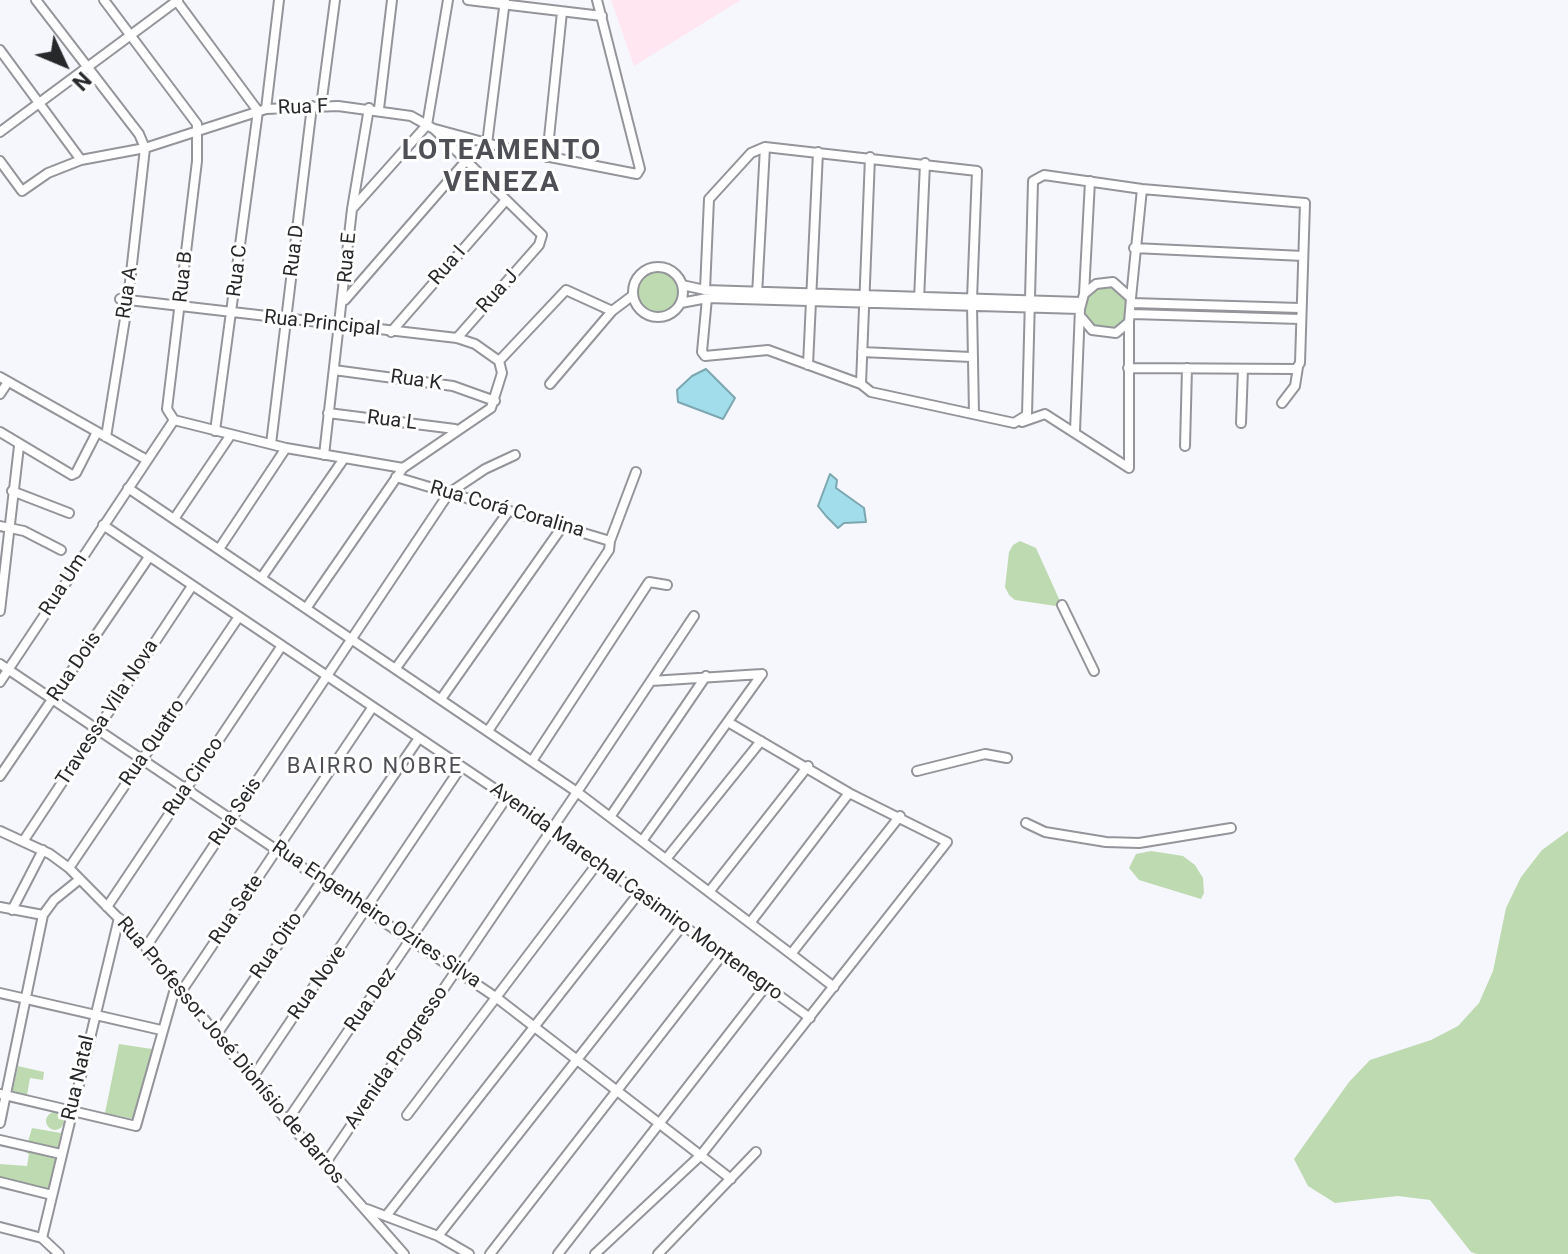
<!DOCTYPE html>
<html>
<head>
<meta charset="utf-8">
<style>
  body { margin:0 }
  #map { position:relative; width:1568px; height:1254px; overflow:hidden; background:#f6f7fd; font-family:Roboto,sans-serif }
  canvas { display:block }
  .north { position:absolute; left:24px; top:24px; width:80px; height:80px; -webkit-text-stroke:6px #fff; paint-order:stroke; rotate:134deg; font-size:22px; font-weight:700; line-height:32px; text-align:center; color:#27282a }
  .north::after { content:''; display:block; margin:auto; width:28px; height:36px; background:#27282a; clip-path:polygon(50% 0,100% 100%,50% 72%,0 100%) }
</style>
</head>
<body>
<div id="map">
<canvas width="1568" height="1254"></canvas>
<div class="north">N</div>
</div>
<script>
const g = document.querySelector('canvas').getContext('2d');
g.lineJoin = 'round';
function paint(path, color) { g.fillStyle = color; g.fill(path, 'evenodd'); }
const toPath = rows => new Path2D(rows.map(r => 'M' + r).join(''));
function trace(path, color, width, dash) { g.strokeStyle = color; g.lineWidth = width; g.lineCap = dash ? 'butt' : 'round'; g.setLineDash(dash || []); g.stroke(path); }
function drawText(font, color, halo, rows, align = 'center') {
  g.font = font + ' Roboto,sans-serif'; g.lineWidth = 6; g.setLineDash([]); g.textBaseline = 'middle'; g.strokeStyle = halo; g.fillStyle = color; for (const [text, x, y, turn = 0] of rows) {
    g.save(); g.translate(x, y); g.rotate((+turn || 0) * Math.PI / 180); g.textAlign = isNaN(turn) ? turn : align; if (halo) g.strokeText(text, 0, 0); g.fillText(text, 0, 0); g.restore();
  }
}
paint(toPath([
  [611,0,741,0,634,66]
]), '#ffe6f0');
paint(toPath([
  '636 292a22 22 0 1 1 44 0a22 22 0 1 1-44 0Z',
  '1085 308a21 21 0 1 1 42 0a21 21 0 1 1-42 0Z',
  [1020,541,1036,548,1060,601,1056,606,1015,600,1009,595,1005,587,1009,552,1013,545],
  [1568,831,1568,1254,1477,1254,1471,1252,1430,1200,1398,1196,1335,1203,1308,1186,1294,1159,1349,1082,1370,1060,1431,1040,1458,1026,1479,1003,1493,971,1506,908,1521,877,1542,850],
  [1151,851,1183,856,1195,865,1203,878,1204,893,1201,899,1139,880,1129,868,1136,854],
  [119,1044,152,1049,133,1119,105,1113],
  [18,1066,44,1072,43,1080,30,1078,27,1095,12,1093],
  '46 1121a9 9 0 1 1 18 0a9 9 0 1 1-18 0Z',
  [32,1128,61,1133,49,1190,0,1178,0,1164,27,1166,29,1154,25,1152]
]), '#bedab0');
const water = toPath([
  [706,369,735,398,723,419,678,402,677,390,692,376,706,369],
  [830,474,837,480,836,488,864,508,866,522,844,523,838,528,826,516,818,506,830,474]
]);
paint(water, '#a1ddea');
trace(water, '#7ca7b0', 2);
const minor = toPath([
  [36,0,139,134,145,148,128,300,106,437],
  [104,0,197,124,197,161,167,409,174,420],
  [176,0,258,111],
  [468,0,602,16],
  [0,50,81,160],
  [321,106,335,0],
  [266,109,279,0],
  [379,109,392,0],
  [435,129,509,149,637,174,640,169,597,0],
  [0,132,178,0],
  [487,144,505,0],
  [547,157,562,12],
  [0,161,22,191,48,173,81,160,145,148,266,109,338,106,411,116,434,129,542,235,539,245,457,338],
  [352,209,427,125,448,0],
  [1134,248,1303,256],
  '633 292a25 25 0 1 1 50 0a25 25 0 1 1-50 0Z',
  [682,285,705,290,1081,302],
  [705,290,709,199,751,153,765,147,977,171,972,299],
  [1084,294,1090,181],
  [757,295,765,147],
  [707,298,702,352,705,356,768,350,861,384,871,392,1014,423,1027,415,1033,181,1044,175,1142,189,1305,203,1300,363,1296,369,1128,368],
  [1131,298,1142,189],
  [120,299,457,338,475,344,499,361,502,373,491,408,403,468,307,607],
  [345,300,465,162],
  [919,300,925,163],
  [681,303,707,298,1080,309],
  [1132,303,1300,308],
  [972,306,974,414],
  [1132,314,1300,319],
  [391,332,506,200],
  [862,352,971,357],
  [499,361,566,290,612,311,632,296],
  [808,365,818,152],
  [334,370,453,386,495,401],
  [0,377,147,460],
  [550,384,612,311],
  [861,384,870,157],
  [0,394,8,382],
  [1282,403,1295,386,1298,367],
  [328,413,455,429],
  [1022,422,1045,414,1129,468,1129,323],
  [1241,423,1243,369],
  [215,431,258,111],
  [1075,431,1080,309,1084,294,1096,284,1113,282,1131,298,1129,322,1116,333,1092,330,1082,318],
  [0,432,72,475,76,473,97,432],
  [271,444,312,106],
  [1185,446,1187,368],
  [324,455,352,209,369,108],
  [396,477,610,541,609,550,488,731],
  [128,488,577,792,694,616],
  [12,491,69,513],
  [174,519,230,436],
  [103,525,507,797,810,1018],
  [0,526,24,531,61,550],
  [610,541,636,472],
  [219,549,286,448],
  [262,577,343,460],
  [1062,605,1094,671],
  [0,611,19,446],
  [0,664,497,998,731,1179],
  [396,668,508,512],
  [651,681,762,674],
  [0,682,174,420,286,448,403,468],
  [441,699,562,527],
  [532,761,649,582,667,585],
  [917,771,985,754,1007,758],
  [0,776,149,557],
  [610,817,706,676],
  [1026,823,1045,832,1106,842,1139,843,1231,828],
  [0,831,50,854,69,868,139,939,287,1121,404,1254],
  [24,840,192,586],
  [642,841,762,674],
  [666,859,761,741],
  [69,868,238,618],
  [709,892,808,766],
  [0,907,43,915],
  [107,907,281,647],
  [12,910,43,850],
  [750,923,849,793],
  [146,947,449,493,485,469,515,455],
  [834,987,791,954,900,816],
  [181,992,372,708],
  [0,993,161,1030],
  [217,1034,419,738],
  [253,1077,461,767],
  [0,1094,136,1126,176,985],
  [407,1115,597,864],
  [287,1121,507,797],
  [0,1123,43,915,54,900,80,879],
  [0,1140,61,1154],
  [325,1164,577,792,791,954],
  [0,1182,52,1195],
  [367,1209,438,1236,469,1254],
  [386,1216,639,893],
  [0,1227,42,1238,59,1254],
  [438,1236,683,925],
  [42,1238,119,918],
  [490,1254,723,954],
  [558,1254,766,986],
  [595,1254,701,1155,947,842,849,793,728,722],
  [658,1254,756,1152]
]);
trace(minor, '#94959a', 12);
trace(minor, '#fff', 8);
drawText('20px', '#27282a', '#fff', [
  ["Rua F",303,108,-2],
  ["Rua D",295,251,-83],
  ["Rua E",348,258,-85],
  ["Rua I",448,266,-49],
  ["Rua C",238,271,-83],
  ["Rua B",184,277,-84],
  ["Rua J",498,292,-48],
  ["Rua A",128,293,-82],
  ["Rua Principal",322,324,6],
  ["Rua K",416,381,8],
  ["Rua L",392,421,7],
  ["Rua Corá Coralina",507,510,16],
  ["Rua Um",64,585,-57],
  ["Rua Dois",75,667,-56],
  ["Travessa Vila Nova",108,713,-57],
  ["Rua Quatro",153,743,-56],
  ["Rua Cinco",194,777,-56],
  ["Rua Seis",236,812,-56],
  ["Avenida Marechal Casimiro Montenegro",636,892,36],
  ["Rua Sete",237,910,-56],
  ["Rua Engenheiro Ozires Silva",376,915,34],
  ["Rua Oito",277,946,-56],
  ["Rua Nove",318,983,-55],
  ["Rua Dez",371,1000,-55],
  ["Rua Professor José Dionísio de Barros",230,1051,50],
  ["Avenida Progresso",397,1058,-56],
  ["Rua Natal",79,1078,-77]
]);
g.letterSpacing = '2px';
drawText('22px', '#4f5055', '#fff', [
  ["BAIRRO NOBRE",375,767]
]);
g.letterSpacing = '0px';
g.letterSpacing = '2px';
drawText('bold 28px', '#4f5055', '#fff', [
  ["LOTEAMENTO",502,152],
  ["VENEZA",502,184]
]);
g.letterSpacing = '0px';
</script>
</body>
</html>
